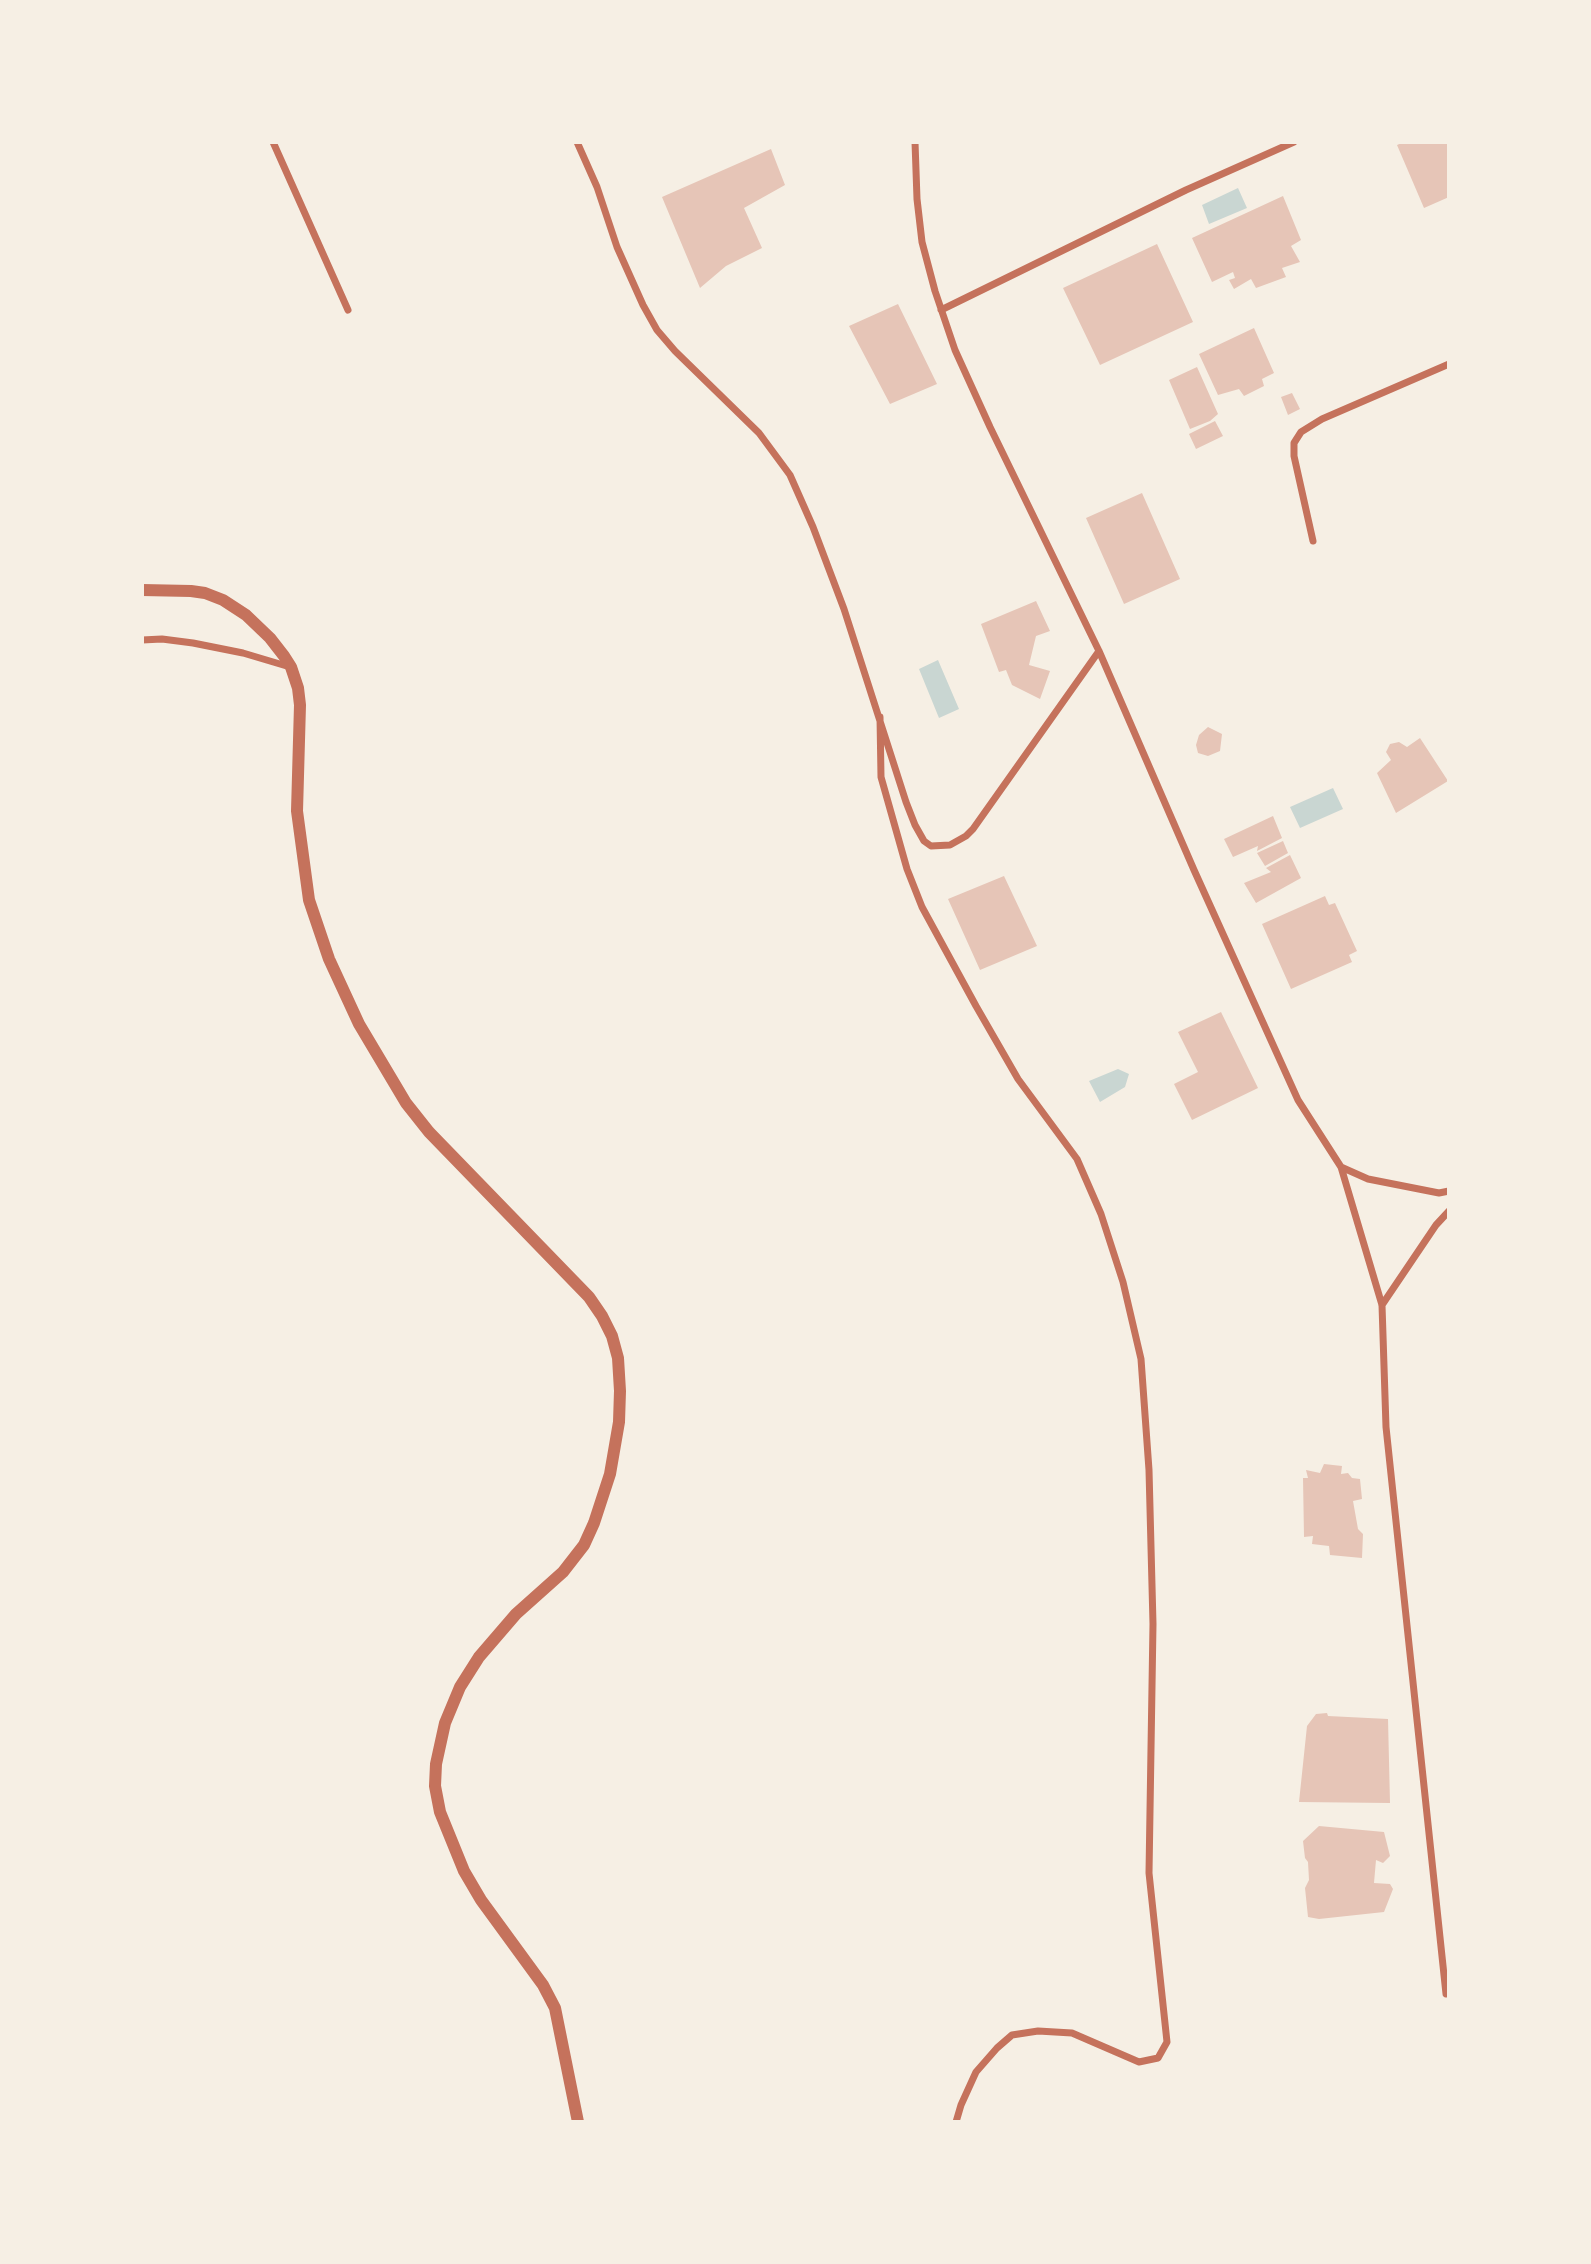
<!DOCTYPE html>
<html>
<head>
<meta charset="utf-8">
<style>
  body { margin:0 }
  #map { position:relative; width:1591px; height:2264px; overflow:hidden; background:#f6efe4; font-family:"Crimson Pro",serif }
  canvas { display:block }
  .frame { position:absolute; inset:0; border:144px solid #f6efe4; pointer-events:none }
</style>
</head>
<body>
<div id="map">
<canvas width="1591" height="2264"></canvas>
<div class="frame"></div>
</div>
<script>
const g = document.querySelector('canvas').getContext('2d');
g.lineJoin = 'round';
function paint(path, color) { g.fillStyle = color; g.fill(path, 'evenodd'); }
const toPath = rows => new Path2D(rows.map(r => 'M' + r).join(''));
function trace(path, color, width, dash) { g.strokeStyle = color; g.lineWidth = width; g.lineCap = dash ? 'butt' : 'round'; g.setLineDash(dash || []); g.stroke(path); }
paint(toPath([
  [1238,188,1247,208,1209,224,1202,205],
  [938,660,959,709,939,718,919,669],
  [1333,788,1343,809,1300,828,1290,807],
  [1118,1069,1129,1074,1125,1087,1100,1102,1089,1081]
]), '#c9d6d2');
paint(toPath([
  [1404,142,1449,142,1449,197,1424,208,1397,145],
  [771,149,785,185,744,208,762,248,726,266,700,288,662,197],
  [1283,196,1301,240,1291,246,1300,262,1282,268,1286,277,1256,288,1251,279,1234,289,1229,280,1235,278,1233,272,1212,282,1192,238],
  [1157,244,1193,322,1100,365,1063,288],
  [898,304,937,384,890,404,849,326],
  [1254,328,1274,373,1262,379,1264,386,1244,396,1239,389,1218,395,1199,354],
  [1197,367,1218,414,1210,421,1190,429,1169,380],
  [1292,393,1300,409,1288,415,1281,397],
  [1215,421,1223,436,1196,449,1189,434],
  [1142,493,1180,579,1124,604,1086,518],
  [1036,601,1050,631,1036,636,1029,665,1050,671,1040,699,1012,685,1006,670,999,672,981,624],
  [1208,727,1222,734,1220,751,1208,756,1198,753,1196,745,1199,735],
  [1420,738,1448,781,1396,813,1377,773,1391,760,1386,752,1390,744,1399,742,1407,747],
  [1273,816,1282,838,1257,851,1258,846,1233,857,1224,839],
  [1283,841,1288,853,1265,866,1257,853],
  [1290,855,1301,878,1256,903,1244,883,1271,872,1266,868],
  [1004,876,1037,946,980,970,948,899],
  [1325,896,1329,905,1335,903,1357,951,1349,955,1352,962,1291,989,1262,924],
  [1221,1012,1258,1088,1192,1120,1174,1084,1198,1072,1178,1032],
  [1324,1464,1342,1466,1341,1474,1348,1473,1352,1478,1360,1479,1362,1499,1353,1501,1358,1529,1363,1534,1362,1558,1330,1555,1329,1546,1312,1544,1313,1536,1304,1537,1303,1478,1308,1478,1306,1470,1320,1473],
  [1327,1713,1328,1716,1388,1719,1390,1803,1299,1802,1307,1726,1316,1714],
  [1319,1826,1384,1832,1390,1856,1383,1863,1376,1860,1374,1883,1390,1884,1393,1889,1384,1912,1319,1919,1308,1917,1305,1888,1309,1880,1308,1862,1305,1858,1303,1841]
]), '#e6c5b7');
trace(toPath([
  [273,142,348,310],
  [577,142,597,187,617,247,643,305,657,330,675,351,759,433,790,475,813,527,844,609,906,802,915,825,924,841,931,846,950,845,966,836,973,829,1099,651],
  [915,142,917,199,922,242,935,291,955,350,990,427,1099,651,1194,870,1298,1100,1341,1167,1368,1179,1439,1193,1449,1191],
  [941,310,1186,190,1294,142],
  [1313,541,1294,456,1294,443,1301,432,1322,419,1449,364],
  [142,640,162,639,193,643,243,653,290,667],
  [880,717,881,777,907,869,922,907,976,1006,1018,1079,1077,1159,1101,1214,1123,1282,1141,1359,1149,1470,1153,1624,1149,1873,1167,2042,1158,2058,1139,2062,1072,2033,1038,2031,1012,2035,997,2048,976,2072,961,2105,956,2122],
  [1341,1167,1382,1305,1386,1427,1446,1994],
  [1382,1305,1436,1225,1449,1211]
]), '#c5725c', 7);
trace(toPath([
  [142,590,191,591,205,593,223,600,246,615,270,638,284,656,291,667,298,688,300,705,297,811,309,900,329,959,359,1024,406,1103,429,1132,589,1297,602,1316,612,1336,618,1358,620,1391,619,1422,610,1474,594,1523,584,1545,563,1572,516,1614,479,1657,460,1687,445,1723,436,1764,435,1786,440,1812,464,1871,481,1900,543,1985,555,2008,578,2122]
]), '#c5725c', 12);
</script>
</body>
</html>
